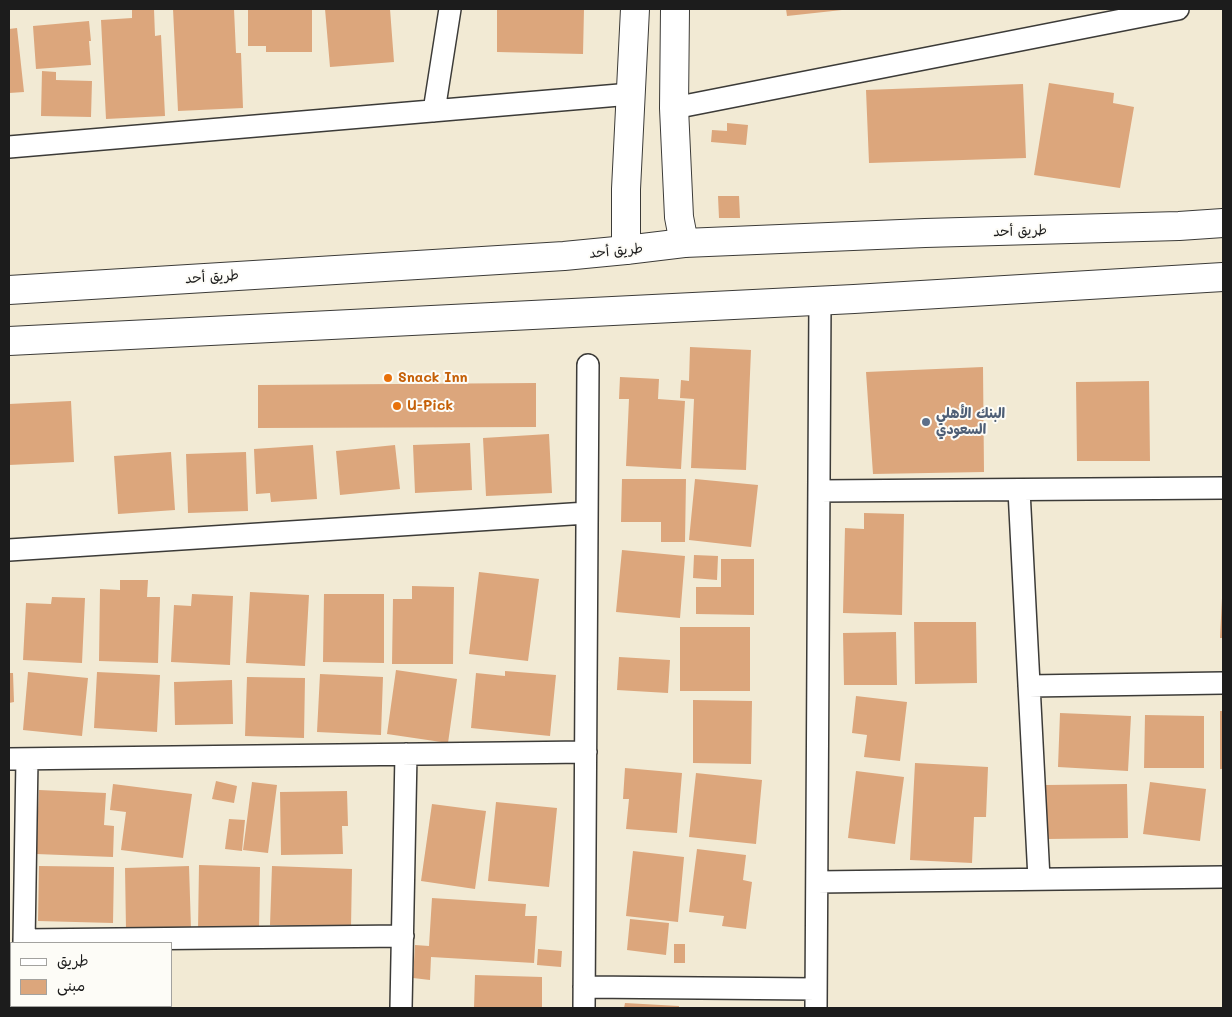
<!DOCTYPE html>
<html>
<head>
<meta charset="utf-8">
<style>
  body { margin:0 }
  #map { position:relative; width:1232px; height:1017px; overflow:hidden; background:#f2ead4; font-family:Mali,"Playpen Sans Arabic",sans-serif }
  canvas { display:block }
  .frame { position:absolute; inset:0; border:10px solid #1c1c1c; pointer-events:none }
  .legend { position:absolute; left:10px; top:942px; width:162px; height:65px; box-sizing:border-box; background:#fdfcf7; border:1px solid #a3a29f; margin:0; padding:6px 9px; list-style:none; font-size:15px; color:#1c1c1c }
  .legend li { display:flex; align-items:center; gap:10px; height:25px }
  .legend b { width:25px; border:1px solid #a3a29f }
</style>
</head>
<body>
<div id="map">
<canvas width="1232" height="1017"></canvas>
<div class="frame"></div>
<ul class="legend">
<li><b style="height:6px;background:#fff"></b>طريق</li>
<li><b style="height:14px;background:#dca67c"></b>مبنى</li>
</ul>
</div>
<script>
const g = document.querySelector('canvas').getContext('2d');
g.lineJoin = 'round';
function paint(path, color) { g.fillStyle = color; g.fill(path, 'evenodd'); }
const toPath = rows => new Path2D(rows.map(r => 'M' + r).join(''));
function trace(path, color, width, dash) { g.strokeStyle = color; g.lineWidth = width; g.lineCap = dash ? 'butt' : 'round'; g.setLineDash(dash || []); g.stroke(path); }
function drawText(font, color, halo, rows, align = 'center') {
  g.font = font + ' Mali,"Playpen Sans Arabic",sans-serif'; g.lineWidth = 4; g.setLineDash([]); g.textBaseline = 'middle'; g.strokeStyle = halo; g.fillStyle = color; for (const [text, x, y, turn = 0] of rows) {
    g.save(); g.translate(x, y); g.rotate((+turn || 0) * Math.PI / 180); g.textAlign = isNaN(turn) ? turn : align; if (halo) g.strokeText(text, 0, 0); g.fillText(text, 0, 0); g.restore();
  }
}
paint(toPath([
  [132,9,154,9,155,36,161,35,165,116,106,119,101,20,132,18],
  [173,9,234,9,236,53,241,53,243,108,178,111],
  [248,9,312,9,312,52,266,52,266,46,248,46],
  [325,9,390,9,394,62,330,67],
  [497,9,584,9,583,54,497,52],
  [786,9,842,9,842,10,787,16],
  [89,21,91,41,89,41,91,65,36,69,33,26],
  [17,28,24,92,9,93,9,29],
  [42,71,56,72,56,80,92,81,91,117,41,116],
  [1049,83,1114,93,1113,103,1134,107,1120,188,1034,175],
  [1023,84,1026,158,869,163,866,90],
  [727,123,748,125,746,145,711,142,712,130,727,131],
  [718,196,739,196,740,218,719,218],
  [690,347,751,350,746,470,691,468,694,399,680,398,681,380,689,381],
  [983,367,984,472,873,474,866,372],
  [620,377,659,379,658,399,685,401,681,469,626,466,629,399,619,399],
  [1149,381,1150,461,1077,461,1076,382],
  [536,383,536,427,258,428,258,385],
  [71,401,74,462,9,465,9,404],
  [549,434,552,493,486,496,483,438],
  [470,443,472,490,415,493,413,445],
  [313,445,317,499,271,502,270,493,256,494,254,449],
  [395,445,400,489,340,495,336,451],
  [171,452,175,510,118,514,114,456],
  [246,452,248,511,188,513,186,454],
  [622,479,686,479,685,542,661,542,661,522,621,522],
  [695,479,758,485,751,547,689,540],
  [864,513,904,514,902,615,843,613,845,528,864,529],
  [622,550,685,556,680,618,616,612],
  [694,555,718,556,717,580,693,578],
  [721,559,754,559,754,615,696,614,696,587,721,587],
  [479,572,539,579,528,661,469,654],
  [120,580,148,580,147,597,160,597,158,663,99,661,100,589,120,590],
  [412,586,454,587,453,664,392,664,393,599,412,599],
  [250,592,309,595,305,666,246,663],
  [192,594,233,596,230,665,171,662,174,605,191,606],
  [324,594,384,594,384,663,323,662],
  [52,597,85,598,82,663,23,660,26,603,51,604],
  [1222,598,1223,598,1223,638,1220,638],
  [914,622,976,622,977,683,915,684],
  [680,627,750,627,750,691,680,691],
  [896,632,897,685,844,685,843,633],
  [619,657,670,660,668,693,617,690],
  [396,670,457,679,448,743,387,734],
  [505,671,556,675,550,736,471,728,476,673,505,676],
  [28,672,88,678,82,736,23,730],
  [97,672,160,675,157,732,94,728],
  [9,673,13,673,14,702,9,703],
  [320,674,383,677,381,735,317,732],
  [247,677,305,678,304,738,245,736],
  [232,680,233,724,175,725,174,682],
  [856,696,907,702,900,761,864,757,867,735,852,733],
  [693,700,752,701,751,764,693,763],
  [1220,711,1223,711,1223,769,1220,769],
  [1060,713,1131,716,1128,771,1058,767],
  [1145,715,1204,716,1204,768,1144,768],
  [915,763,988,767,986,817,974,817,972,863,910,860],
  [625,768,682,773,677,833,626,829,629,799,623,799],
  [856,771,904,777,895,844,848,838],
  [696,773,762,780,756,844,689,837],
  [216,781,237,786,234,803,212,799],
  [252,782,277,785,268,853,243,850],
  [1150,782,1206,789,1200,841,1143,834],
  [113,784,192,794,183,858,121,850,126,812,110,810],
  [1127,784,1128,838,1047,839,1046,785],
  [39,790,106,793,104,825,114,826,113,857,36,854],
  [347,791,348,826,342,826,343,854,281,855,280,792],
  [496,802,557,808,549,887,488,881],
  [432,804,486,811,475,889,421,881],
  [229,819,245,820,242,851,225,849],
  [697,849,746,855,743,880,752,882,746,929,722,926,724,916,689,912],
  [633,851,684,857,678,922,626,916],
  [199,865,260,867,259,932,198,930],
  [39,866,114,867,113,923,38,921],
  [189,866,191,929,126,930,125,868],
  [272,866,352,869,351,928,270,925],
  [432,898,526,904,525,916,537,916,534,963,431,957,430,980,413,978,415,945,429,946],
  [630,919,669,923,666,955,627,950],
  [674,944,685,944,685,963,674,963],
  [538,949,562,951,561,967,537,965],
  [475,975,542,977,542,1008,474,1008],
  [625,1003,679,1006,679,1008,624,1008]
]), '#dca67c');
const street = toPath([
  [674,108,1178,9],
  [434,111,450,9],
  [9,147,631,94],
  [1019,490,1039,879],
  [819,491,1223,488],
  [9,550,587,513],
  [1029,686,1223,683],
  [9,759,586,752],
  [817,882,1223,877],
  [24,940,403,936],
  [24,943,27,759],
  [584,987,816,989],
  [23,1008,23,1006],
  [401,1008,406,754],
  [584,1008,588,365],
  [816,1008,820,300]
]);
const secondary = toPath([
  [675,9,674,108,679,217,684,243],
  [626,250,626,189,635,9]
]);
const primary = toPath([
  [9,290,564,256,626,250,684,243,925,233,1179,226,1223,223],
  [9,341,854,299,1223,277]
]);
trace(street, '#3c3b38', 24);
trace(secondary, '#3c3b38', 30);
trace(primary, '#3c3b38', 30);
trace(street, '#fff', 21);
trace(secondary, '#fff', 28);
trace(primary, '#fff', 28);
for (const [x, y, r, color] of [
  [388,378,5,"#e8710a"],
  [397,406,5,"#e8710a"],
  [926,422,5,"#5c6f8a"]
]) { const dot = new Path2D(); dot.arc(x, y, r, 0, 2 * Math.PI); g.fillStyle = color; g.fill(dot); trace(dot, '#fdfcf7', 2); }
drawText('14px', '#1c1c1c', '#fdfcf7', [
  ["طريق أحد",1020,231,-2],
  ["طريق أحد",616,251,-6],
  ["طريق أحد",212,277,-4]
]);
drawText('bold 14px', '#c56008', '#fdfcf7', [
  ["Snack Inn",398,378],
  ["U-Pick",407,406]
], 'left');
drawText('bold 14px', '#4e5e75', '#fdfcf7', [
  ["البنك الأهلي",936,414],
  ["السعودي",936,430]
], 'left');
</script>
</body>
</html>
